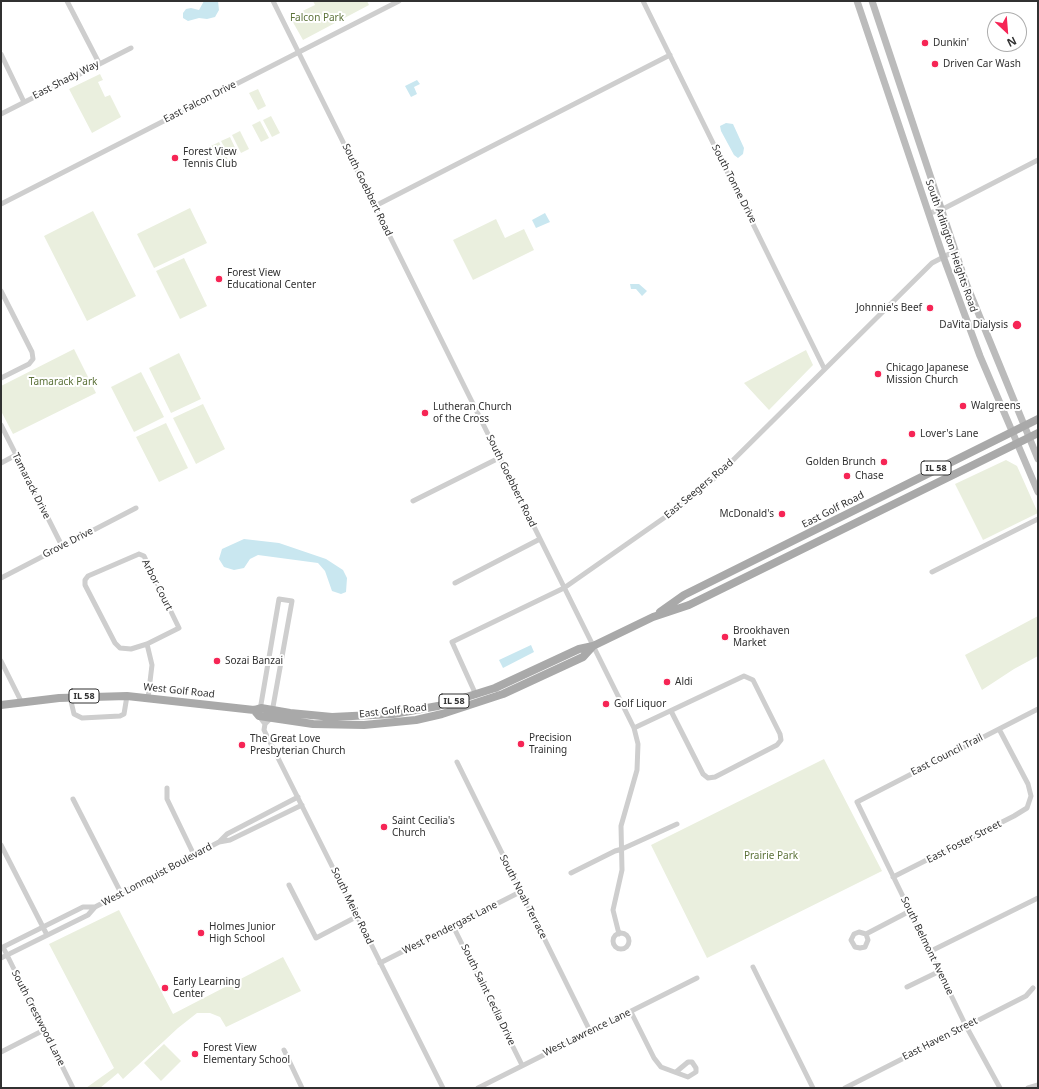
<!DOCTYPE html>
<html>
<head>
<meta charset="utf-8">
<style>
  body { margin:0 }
  #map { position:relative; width:1039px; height:1089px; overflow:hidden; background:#fff; font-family:"Noto Sans",sans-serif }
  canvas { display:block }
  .frame { position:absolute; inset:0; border:2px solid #313131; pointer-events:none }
  .north { position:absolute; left:987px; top:12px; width:40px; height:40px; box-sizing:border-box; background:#fff; border:1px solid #adadad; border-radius:50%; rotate:154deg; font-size:11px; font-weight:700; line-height:16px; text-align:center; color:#313131 }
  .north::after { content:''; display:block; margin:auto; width:14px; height:18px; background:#f62555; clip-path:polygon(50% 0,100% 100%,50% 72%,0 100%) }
</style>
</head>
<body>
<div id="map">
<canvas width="1039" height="1089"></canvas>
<div class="frame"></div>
<div class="north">N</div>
</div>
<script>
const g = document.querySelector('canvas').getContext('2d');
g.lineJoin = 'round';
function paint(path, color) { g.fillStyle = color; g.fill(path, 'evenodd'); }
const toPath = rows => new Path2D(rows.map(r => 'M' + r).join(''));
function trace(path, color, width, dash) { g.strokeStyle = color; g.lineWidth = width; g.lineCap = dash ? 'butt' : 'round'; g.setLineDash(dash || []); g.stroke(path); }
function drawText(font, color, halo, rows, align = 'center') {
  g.font = font + ' "Noto Sans",sans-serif'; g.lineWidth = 4; g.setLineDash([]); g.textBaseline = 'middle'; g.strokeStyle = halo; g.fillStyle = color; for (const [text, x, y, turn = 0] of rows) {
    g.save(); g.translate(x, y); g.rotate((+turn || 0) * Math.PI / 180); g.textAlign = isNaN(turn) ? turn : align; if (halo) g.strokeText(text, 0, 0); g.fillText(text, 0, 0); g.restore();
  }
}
paint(toPath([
  [313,1,367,1,369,5,303,40,290,17,315,5],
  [100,74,103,80,98,82,105,97,110,95,121,117,92,133,69,89],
  [258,89,266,106,258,110,249,93],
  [271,116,280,133,272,137,263,120],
  [260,121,269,138,261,142,252,125],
  [240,131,249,149,241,153,232,135],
  [230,137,238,154,230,158,221,141],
  [219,142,228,160,220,164,211,146],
  [190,208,207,243,154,268,137,234],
  [93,211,136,296,87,321,44,236],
  [496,219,505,238,524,229,534,250,473,280,453,240],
  [184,258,207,306,180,319,156,271],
  [74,349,96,393,13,434,1,411,1,386],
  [806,350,813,365,769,410,744,383],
  [179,353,201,399,171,413,149,368],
  [141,372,164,417,134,432,111,387],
  [203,404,225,449,196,464,173,418],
  [166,423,188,468,159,482,136,437],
  [1006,460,1017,466,1038,513,983,540,955,484],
  [1038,616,1038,656,1014,669,982,690,965,655],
  [824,759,882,871,707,958,651,845],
  [119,910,173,1014,283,957,301,991,226,1027,220,1017,210,1013,197,1013,178,1028,123,1079,118,1073,100,1088,86,1088,114,1068,49,944],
  [164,1044,181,1061,161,1081,144,1063]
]), '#eaefde');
paint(toPath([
  [204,1,218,1,219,10,215,17,207,19,199,18,188,21,183,18,183,13,186,9,191,8,199,10],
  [417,80,420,84,414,87,417,94,411,97,405,86],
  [726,123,733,124,744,148,743,154,738,158,734,155,721,131,720,126],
  [545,213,550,222,536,228,532,220],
  [630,284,639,284,647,291,642,296,636,289,631,289],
  [244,539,279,543,326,559,343,570,347,578,346,592,341,594,332,591,325,571,318,563,258,555,250,559,244,568,234,570,224,567,219,559,222,549],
  [531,645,534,652,503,668,499,660]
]), '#c9e7f0');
trace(toPath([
  [67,1,99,63],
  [273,1,634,728,638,744,637,770,621,826,622,870,613,910,619,934],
  [643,1,824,368],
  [1,54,24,102],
  [1,114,131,48],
  [1,204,399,1],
  [375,206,670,55],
  [929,213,941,210,1038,160],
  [1,291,32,352,33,359,29,364,1,378],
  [1,425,62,546],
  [1,463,16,455],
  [413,501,499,458],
  [139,554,144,556,179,628,147,644,131,649,120,648,115,643,85,585,85,580,88,576,139,554],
  [932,572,1038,519],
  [1,578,136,508],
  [455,583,540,539],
  [147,644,152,665,148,698],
  [1,661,21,701],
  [476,695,452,642,564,588,681,506,717,476,932,263,955,251],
  [70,697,74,714,82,718,120,716,124,714,127,696],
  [265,724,271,718,292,601,279,599,259,716,265,724,264,730,443,1088],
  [634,728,744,676,753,680,780,734,781,740,777,745,715,777,708,778,703,774,671,711],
  [457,762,590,1031],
  [167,788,167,799,194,855],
  [73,799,121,893],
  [220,841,227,834,298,797],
  [1,845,47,935],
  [571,873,615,851,622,849,677,824],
  [893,877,1014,816,1027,808,1031,796,1028,784,999,729],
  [289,885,316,938,356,917],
  [453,926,522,1065],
  '613 941a8 8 0 1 1 16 0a8 8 0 1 1-16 0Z',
  [866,934,868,940,865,947,860,948,855,947,851,940,854,934,859,932,866,934,910,911],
  [3,947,73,1088],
  [1,948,83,907,95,907],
  [931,951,1038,898],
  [1,958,88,915,95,907,219,842,230,840,302,805],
  [380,963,520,892],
  [753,967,813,1088],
  [907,987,940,971],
  [631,1012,654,1058,661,1067,688,1077,696,1072,696,1068,692,1062,688,1062,676,1072],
  [284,1050,302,1088],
  [1,1052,44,1030],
  [478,1088,697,978],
  [845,1088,1026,996,1033,988],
  [1000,1088,966,1026,857,802,1038,709],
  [1028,1088,1038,1085]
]), '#cecece', 5);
trace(toPath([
  [857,1,943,256,980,356,1038,492],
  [872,1,966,283,1038,459]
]), '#bbb', 7);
trace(toPath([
  [660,612,684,595,1038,419],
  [1,705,59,698,127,696,254,710,261,708,290,713,332,717,393,714,438,706,495,688,579,649,593,646,653,617,689,605,1038,433],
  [254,710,259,716,313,724,364,725,416,720,442,714,503,694,583,657,593,646]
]), '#a9a9a9', 8);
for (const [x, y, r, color] of [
  [925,43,4,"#f62555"],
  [935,64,4,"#f62555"],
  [175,158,4,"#f62555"],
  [219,279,4,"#f62555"],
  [930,308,4,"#f62555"],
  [1017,325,5,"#f62555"],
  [878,374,4,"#f62555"],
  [963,406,4,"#f62555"],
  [425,413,4,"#f62555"],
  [912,434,4,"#f62555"],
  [884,462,4,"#f62555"],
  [847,476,4,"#f62555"],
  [782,514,4,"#f62555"],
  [725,637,4,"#f62555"],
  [217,661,4,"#f62555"],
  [667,682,4,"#f62555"],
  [606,704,4,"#f62555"],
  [521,744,4,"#f62555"],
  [242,745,4,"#f62555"],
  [384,827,4,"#f62555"],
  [201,933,4,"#f62555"],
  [165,988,4,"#f62555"],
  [195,1054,4,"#f62555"]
]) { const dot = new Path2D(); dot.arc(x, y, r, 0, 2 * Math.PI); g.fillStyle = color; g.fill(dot); trace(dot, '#fff', 1.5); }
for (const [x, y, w] of [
  [936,468,30],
  [84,696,30],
  [454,701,30]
]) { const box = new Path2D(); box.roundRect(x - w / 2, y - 7, w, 14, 3); g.fillStyle = '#fff'; g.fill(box); trace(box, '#313131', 1); }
drawText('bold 9px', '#313131', null, [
  ["IL 58",936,468],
  ["IL 58",84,696],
  ["IL 58",454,701]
]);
drawText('10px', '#5c7239', '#fff', [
  ["Falcon Park",317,18],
  ["Tamarack Park",63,382],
  ["Prairie Park",771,856]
]);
drawText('10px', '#313131', '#fff', [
  ["Dunkin'",933,43],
  ["Driven Car Wash",943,64],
  ["Forest View",183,152],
  ["Tennis Club",183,164],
  ["Forest View",227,273],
  ["Educational Center",227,285],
  ["Johnnie's Beef",922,308,"right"],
  ["DaVita Dialysis",1008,325,"right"],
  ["Chicago Japanese",886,368],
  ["Mission Church",886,380],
  ["Walgreens",971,406],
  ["Lutheran Church",433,407],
  ["of the Cross",433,419],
  ["Lover's Lane",920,434],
  ["Golden Brunch",876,462,"right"],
  ["Chase",855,476],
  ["McDonald's",774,514,"right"],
  ["Brookhaven",733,631],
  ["Market",733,643],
  ["Sozai Banzai",225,661],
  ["Aldi",675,682],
  ["Golf Liquor",614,704],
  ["Precision",529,738],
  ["Training",529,750],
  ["The Great Love",250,739],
  ["Presbyterian Church",250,751],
  ["Saint Cecilia's",392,821],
  ["Church",392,833],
  ["Holmes Junior",209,927],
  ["High School",209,939],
  ["Early Learning",173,982],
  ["Center",173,994],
  ["Forest View",203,1048],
  ["Elementary School",203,1060]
], 'left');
drawText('10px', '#313131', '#fff', [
  ["East Shady Way",66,80,-27],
  ["East Falcon Drive",200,102,-27],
  ["South Tonne Drive",734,184,63],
  ["South Goebbert Road",367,190,64],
  ["South Arlington Heights Road",951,246,71],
  ["South Goebbert Road",511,481,64],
  ["Tamarack Drive",31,486,63],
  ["East Seegers Road",699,489,-40],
  ["East Golf Road",833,510,-27],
  ["Grove Drive",68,543,-27],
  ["Arbor Court",157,585,63],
  ["West Golf Road",179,691,6],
  ["East Golf Road",393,711,-6],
  ["East Council Trail",947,755,-27],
  ["East Foster Street",964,842,-27],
  ["West Lonnquist Boulevard",157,875,-28],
  ["South Noah Terrace",523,897,63],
  ["South Meier Road",352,906,64],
  ["West Pendergast Lane",450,928,-27],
  ["South Belmont Avenue",927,946,64],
  ["South Saint Ceclia Drive",488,995,64],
  ["South Crestwood Lane",38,1018,63],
  ["West Lawrence Lane",587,1033,-26],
  ["East Haven Street",940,1039,-27]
]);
</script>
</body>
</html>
